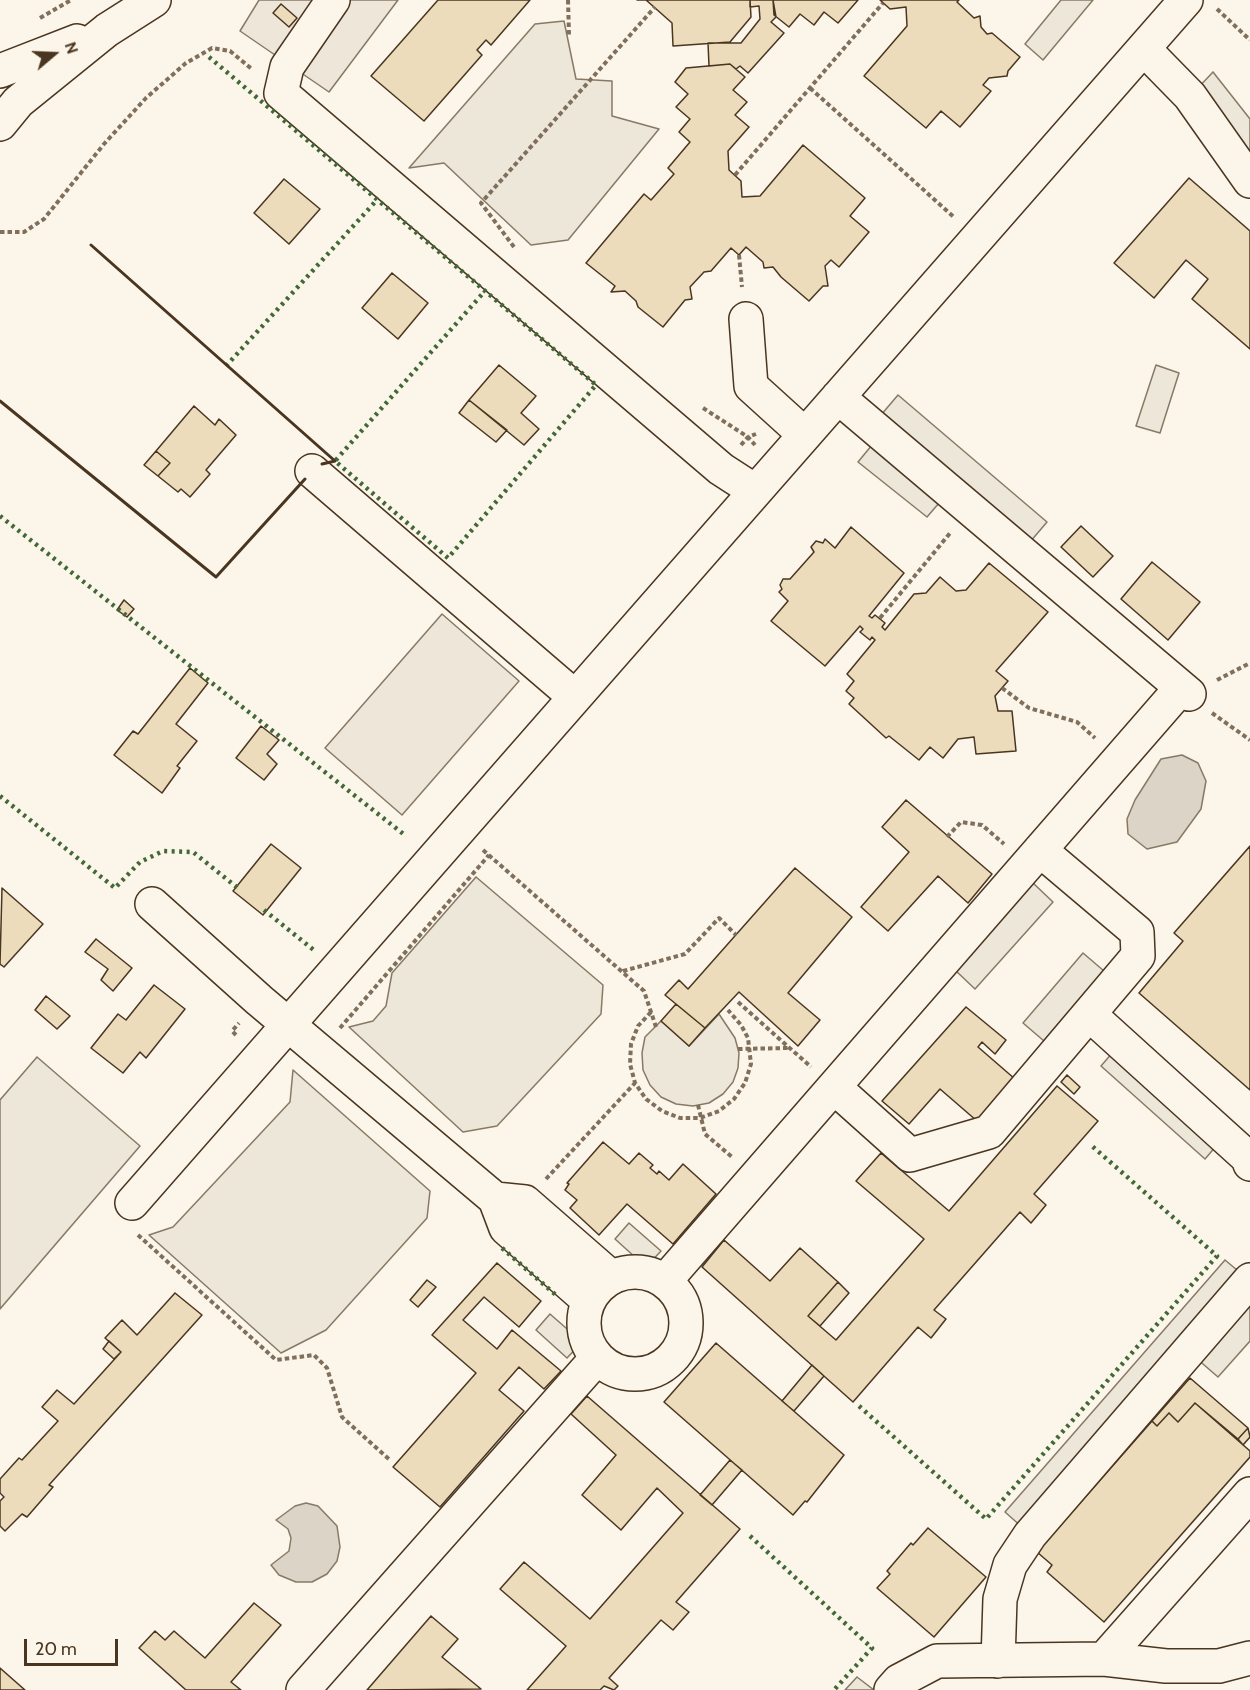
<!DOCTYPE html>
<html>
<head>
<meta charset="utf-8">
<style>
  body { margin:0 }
  #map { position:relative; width:1250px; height:1690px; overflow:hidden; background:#fbf6e9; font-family:Cabin,sans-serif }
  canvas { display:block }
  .north { position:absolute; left:24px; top:24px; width:60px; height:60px; -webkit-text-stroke:4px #fbf6e9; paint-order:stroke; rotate:71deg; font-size:16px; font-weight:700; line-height:24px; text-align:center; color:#4a3520 }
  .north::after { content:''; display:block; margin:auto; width:21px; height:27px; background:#4a3520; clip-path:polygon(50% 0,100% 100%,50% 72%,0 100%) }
  .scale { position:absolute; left:24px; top:1639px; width:94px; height:27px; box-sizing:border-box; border:3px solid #4a3520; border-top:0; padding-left:8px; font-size:18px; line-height:21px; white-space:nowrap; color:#4a3520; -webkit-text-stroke:4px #fbf6e9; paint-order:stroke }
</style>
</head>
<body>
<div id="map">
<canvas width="1250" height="1690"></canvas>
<div class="north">N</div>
<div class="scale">20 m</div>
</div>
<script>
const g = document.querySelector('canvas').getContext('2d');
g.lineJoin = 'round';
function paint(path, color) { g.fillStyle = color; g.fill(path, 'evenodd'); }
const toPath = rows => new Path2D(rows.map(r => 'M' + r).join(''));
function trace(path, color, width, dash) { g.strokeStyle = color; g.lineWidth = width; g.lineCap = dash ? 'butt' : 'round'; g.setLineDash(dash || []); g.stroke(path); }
const green = toPath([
  [259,0,398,0,329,92,240,31,259,0],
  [442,614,519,681,402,815,325,748,442,614]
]);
paint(green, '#ede6d9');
trace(green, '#887966', 1.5);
const parking = toPath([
  [1061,0,1093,0,1043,60,1025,44,1061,0],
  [564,21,576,79,612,81,612,116,659,129,568,240,531,245,444,163,409,168,535,24,564,21],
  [1213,72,1250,119,1250,162,1196,90,1213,72],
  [1156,365,1179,373,1160,433,1136,426,1156,365],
  [898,395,1047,522,1030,542,958,481,927,517,858,462,872,445,881,415,898,395],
  [476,877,603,985,601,1014,497,1126,463,1132,349,1027,373,1021,386,1006,392,973,476,877],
  [1033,883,1053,902,975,989,955,970,1033,883],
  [1083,953,1104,971,1044,1041,1023,1023,1083,953],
  [719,1014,735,1038,739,1053,738,1068,733,1082,723,1094,709,1103,693,1106,676,1104,661,1097,650,1085,643,1070,642,1053,645,1037,661,1021,689,1046,719,1014],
  [1113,1052,1217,1145,1205,1159,1101,1066,1113,1052],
  [37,1057,140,1146,0,1309,0,1100,37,1057],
  [293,1070,430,1191,427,1218,326,1330,281,1353,149,1235,173,1227,290,1102,293,1070],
  [629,1223,661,1251,646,1267,615,1239,629,1223],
  [1225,1260,1243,1275,1250,1271,1250,1341,1218,1377,1181,1345,1023,1528,1005,1512,1225,1260],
  [550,1314,582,1342,567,1358,536,1330,550,1314],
  [857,1677,874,1690,845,1690,857,1677]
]);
paint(parking, '#ede7d9');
trace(parking, '#887966', 1.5);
const water = toPath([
  [1182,755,1198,763,1206,781,1201,809,1177,842,1147,849,1128,834,1127,819,1135,800,1161,759,1182,755],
  [306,1503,318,1506,337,1526,340,1547,337,1561,327,1574,312,1582,296,1582,279,1575,271,1565,289,1551,291,1538,288,1529,276,1520,295,1506,306,1503]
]);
paint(water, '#dcd4c6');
trace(water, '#887966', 1.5);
const building = toPath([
  [438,0,530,0,491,45,486,40,477,50,482,55,424,121,371,76,438,0],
  [637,0,750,0,751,17,730,42,673,46,672,23,646,0,637,0],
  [750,0,773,0,776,17,771,22,784,33,748,73,740,66,736,69,730,64,709,66,708,43,741,43,760,19,759,6,750,7,750,0],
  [773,0,858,0,838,23,824,12,814,25,800,14,789,27,774,15,773,0],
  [880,0,959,0,957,2,974,18,980,16,981,27,987,34,992,33,1020,57,1008,71,1007,76,989,78,983,85,991,91,960,127,941,111,926,128,864,76,907,26,906,7,890,9,880,0],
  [281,4,297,18,289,27,273,13,281,4],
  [730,64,745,77,733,90,747,102,735,115,749,127,728,151,729,170,741,181,742,197,760,196,803,145,865,198,850,216,869,232,839,267,831,260,825,266,828,286,823,286,809,301,781,277,773,267,764,268,763,262,746,247,739,255,731,248,711,271,704,272,690,287,692,299,685,300,663,327,638,307,636,301,625,291,611,292,615,286,586,263,644,194,651,200,674,174,668,168,690,142,679,132,690,119,676,107,688,94,675,82,686,68,730,64],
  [1189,178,1250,231,1250,349,1192,299,1208,279,1186,260,1154,298,1114,263,1189,178],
  [284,179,320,209,289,244,254,213,284,179],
  [392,273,428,303,398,339,362,308,392,273],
  [499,365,536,396,521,413,539,429,524,445,469,400,499,365],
  [469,400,507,430,496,442,459,413,469,400],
  [194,406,215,425,219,419,236,435,206,470,210,474,190,497,181,489,178,492,158,476,170,463,156,451,194,406],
  [156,451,170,463,158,476,144,465,156,451],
  [1081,526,1113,556,1093,577,1061,547,1081,526],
  [851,527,904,573,869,616,872,618,875,615,885,623,882,627,885,630,914,594,926,593,940,577,956,591,966,590,989,563,1048,612,996,671,1008,681,995,696,998,711,1012,711,1016,751,976,754,974,737,958,739,943,758,930,747,919,760,889,736,886,738,849,704,854,698,846,691,854,681,847,674,875,640,872,637,870,640,860,632,863,629,860,626,825,666,771,621,788,601,779,592,782,589,780,585,783,579,790,579,814,552,811,547,816,541,823,543,825,539,835,548,851,527],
  [1152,562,1200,602,1168,640,1121,599,1152,562],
  [124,600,134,609,127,617,117,610,124,600],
  [190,668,208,683,176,724,197,741,177,766,180,768,162,793,114,755,133,731,138,734,190,668],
  [261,726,279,740,267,754,277,764,264,780,236,758,261,726],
  [906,800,992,874,968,903,938,876,888,931,861,907,909,852,882,827,906,800],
  [271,844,301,868,263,915,233,891,271,844],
  [1250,846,1250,1090,1139,993,1183,941,1174,933,1250,846],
  [795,868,852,917,788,993,820,1020,798,1046,739,992,705,1028,665,995,679,980,688,989,795,868],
  [2,888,43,924,4,967,0,964,2,888],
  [96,939,132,968,113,991,101,980,108,969,85,952,96,939],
  [154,985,185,1009,146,1058,140,1052,123,1073,91,1048,118,1014,126,1020,154,985],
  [46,996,70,1016,57,1029,35,1010,46,996],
  [676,1004,705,1028,689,1046,661,1021,676,1004],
  [966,1007,1006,1040,995,1054,982,1042,978,1047,1015,1079,977,1121,940,1089,909,1124,882,1101,966,1007],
  [1067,1075,1080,1087,1074,1094,1061,1082,1067,1075],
  [1057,1086,1098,1121,1034,1194,1046,1205,1031,1223,1020,1212,934,1310,946,1319,931,1338,918,1327,853,1402,702,1267,724,1240,770,1281,800,1248,838,1282,808,1316,836,1340,924,1239,856,1181,881,1153,949,1211,1057,1086],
  [603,1142,629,1164,639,1153,653,1165,650,1168,657,1174,659,1171,669,1180,683,1164,716,1194,673,1244,627,1204,599,1235,570,1208,577,1200,565,1190,569,1184,567,1183,603,1142],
  [497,1263,541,1301,519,1327,484,1297,463,1320,497,1349,512,1330,561,1371,544,1389,519,1367,499,1390,524,1411,440,1507,393,1467,476,1373,432,1335,497,1263],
  [427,1280,436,1287,418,1307,410,1300,427,1280],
  [838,1282,849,1293,820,1326,808,1316,838,1282],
  [175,1293,202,1315,49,1485,53,1487,27,1517,22,1514,5,1531,0,1526,0,1501,4,1497,0,1493,0,1479,19,1458,22,1460,58,1421,42,1407,57,1390,74,1404,121,1352,105,1338,122,1320,137,1335,175,1293],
  [109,1341,121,1352,114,1359,103,1349,109,1341],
  [716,1343,844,1455,807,1502,805,1501,793,1515,664,1402,716,1343],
  [812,1365,824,1376,794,1411,782,1401,812,1365],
  [1190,1378,1248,1428,1238,1439,1195,1403,1178,1422,1169,1413,1157,1426,1152,1421,1190,1378],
  [587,1396,740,1529,676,1602,689,1612,673,1630,661,1620,609,1678,618,1686,614,1690,604,1686,600,1690,527,1690,566,1646,500,1589,524,1562,590,1619,683,1513,657,1488,621,1530,582,1495,616,1455,571,1414,587,1396],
  [1195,1403,1250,1451,1250,1457,1104,1622,1047,1572,1052,1565,1037,1552,1152,1421,1157,1426,1169,1413,1178,1422,1195,1403],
  [1248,1428,1250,1437,1243,1445,1238,1439,1248,1428],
  [730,1460,742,1470,712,1505,700,1495,730,1460],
  [928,1528,986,1577,934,1637,877,1588,890,1574,887,1571,911,1543,913,1545,928,1528],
  [254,1603,281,1625,231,1682,241,1690,186,1690,139,1648,155,1631,165,1640,174,1631,205,1658,254,1603],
  [431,1616,458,1639,442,1657,481,1689,367,1690,431,1616],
  [0,1668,25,1690,0,1690,0,1668]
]);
paint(building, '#ecdcbc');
trace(building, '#4a3520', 1.5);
const minor = toPath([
  [333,0,287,67,281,93,721,469,755,491],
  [1144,49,1190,96,1250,181],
  [746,319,751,386,805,435],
  [838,397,1189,694],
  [312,471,575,697],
  [152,904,259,1000,495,1199],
  [1089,1014,1248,1158,1250,1164],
  [834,1087,910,1155,989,1132,1138,956,1137,932,1040,850],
  [132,1203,1186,0],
  '584 1323a51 51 0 1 1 102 0a51 51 0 1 1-102 0Z',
  [665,1281,1181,688],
  [588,1300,506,1228,495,1199,525,1202,611,1277],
  [1104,1659,1166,1666,1219,1666,1250,1658],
  [998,1661,1000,1599,1010,1565,1030,1535,1250,1280],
  [303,1690,597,1358],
  [891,1690,899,1681,937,1661,1104,1659,1250,1494]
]);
const major = toPath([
  [0,71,77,41],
  [0,124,18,102,107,30,154,0]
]);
trace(minor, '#4a3520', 36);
trace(major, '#4a3520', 36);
trace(toPath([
  [568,0,569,35],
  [1217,9,1250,40],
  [40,18,71,0],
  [810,88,955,218],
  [735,175,883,3],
  [0,232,24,232,44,219,104,144,146,98,186,63,212,48,230,51,253,70],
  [514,247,481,203,655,7],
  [739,255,742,287],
  [703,408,748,437,755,445],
  [741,445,748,437,756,434],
  [880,618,951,532],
  [1217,680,1250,663],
  [1002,688,1029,708,1077,722,1095,738],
  [1212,713,1250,740],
  [947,837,961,822,982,825,1004,844],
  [483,850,644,991,656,1027],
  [623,971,685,954,719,918,736,935],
  [738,1002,811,1067],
  [651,1012,638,1026,631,1044,630,1064,635,1083,646,1099,662,1111,680,1118,700,1118,719,1111,734,1099,745,1083,751,1064,748,1038,741,1025,728,1010],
  [340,1028,489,855],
  [236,1035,232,1031,239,1023],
  [738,1049,789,1048],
  [698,1105,705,1134,732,1157],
  [546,1179,635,1083],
  [138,1235,276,1360,314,1355,327,1368,342,1417,390,1460]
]), '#7f6f5c', 4, [4.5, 3]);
trace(minor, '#fbf6e9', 33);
trace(major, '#fbf6e9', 33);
trace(toPath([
  [209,57,596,385,448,558,335,461,484,292],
  [226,366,376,201],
  [0,516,406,836],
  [0,796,115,888,140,862,163,851,193,852,239,889],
  [264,910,315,951],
  [502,1248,557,1296],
  [859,1406,986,1519,1217,1256,1092,1146],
  [750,1536,872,1648,834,1690]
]), '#436837', 4.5, [3, 4.5]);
trace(toPath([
  [91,245,335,461,322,464],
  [0,401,216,577,305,479]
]), '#4a3520', 3);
</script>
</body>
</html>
